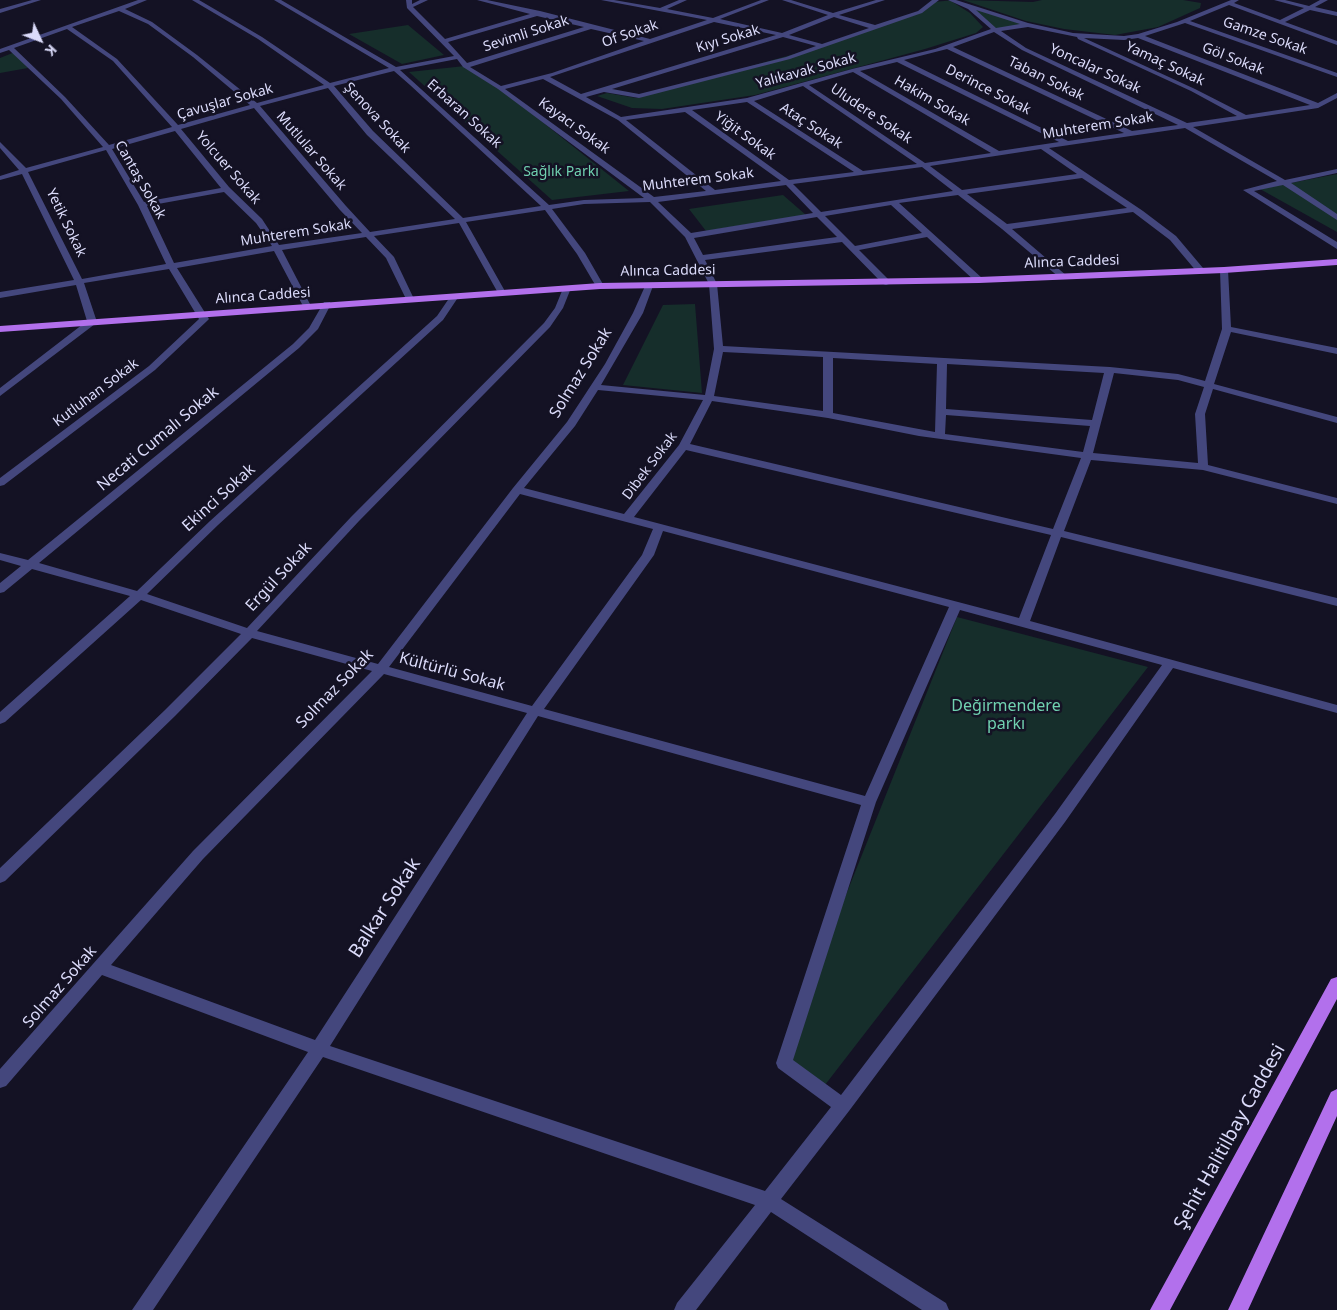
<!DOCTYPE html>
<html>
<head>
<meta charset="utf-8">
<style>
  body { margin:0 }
  #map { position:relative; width:1337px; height:1310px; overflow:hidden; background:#141224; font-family:"Noto Sans",sans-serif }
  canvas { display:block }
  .north { position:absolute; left:15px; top:15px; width:50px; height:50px; -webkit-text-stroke:4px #141224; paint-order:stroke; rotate:133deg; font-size:14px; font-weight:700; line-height:20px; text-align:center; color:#dbdbfa }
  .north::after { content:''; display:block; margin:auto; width:18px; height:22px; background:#dbdbfa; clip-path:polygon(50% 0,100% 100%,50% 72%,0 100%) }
</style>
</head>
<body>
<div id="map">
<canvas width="1337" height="1310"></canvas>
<div class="north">K</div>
</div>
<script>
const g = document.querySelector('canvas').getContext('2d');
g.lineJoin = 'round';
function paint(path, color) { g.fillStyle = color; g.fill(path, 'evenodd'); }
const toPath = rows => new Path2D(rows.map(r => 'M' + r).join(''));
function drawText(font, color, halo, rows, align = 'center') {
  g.font = font + ' "Noto Sans",sans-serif'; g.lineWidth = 5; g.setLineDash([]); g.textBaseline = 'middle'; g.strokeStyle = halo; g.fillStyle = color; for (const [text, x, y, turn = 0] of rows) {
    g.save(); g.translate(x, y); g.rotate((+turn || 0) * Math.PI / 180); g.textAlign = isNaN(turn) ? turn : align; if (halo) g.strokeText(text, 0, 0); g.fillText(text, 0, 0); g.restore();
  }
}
paint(toPath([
  [954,0,1028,25,995,30,970,8,951,1,970,13,983,27,976,33,925,49,755,95,662,109,632,108,597,96,607,93,636,98,823,46,920,12,934,2],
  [963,0,1033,2,1042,0,1183,0,1201,3,1200,8,1158,27,1115,35,1064,29,1026,21],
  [408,25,444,55,402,64,349,34],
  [15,52,28,68,0,73,0,58],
  [465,66,511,97,629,191,552,200,409,72],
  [1337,174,1337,232,1260,189],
  [783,195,806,215,706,231,689,209],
  [695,304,702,393,623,385,663,305],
  [957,617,1148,667,818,1094,778,1065]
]), '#162e2b');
paint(toPath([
  [32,0,41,0,0,13,0,9,32,0],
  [138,0,147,0,125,9,152,22,197,55,257,103,324,85,258,39,192,0,199,0,262,37,330,83,389,68,274,0,281,0,396,67,454,56,407,8,406,0,412,0,412,4,420,0,428,0,413,7,445,39,530,14,477,0,487,0,540,11,650,39,707,20,601,0,614,0,660,8,679,0,687,0,667,9,713,18,761,0,769,0,720,19,782,33,828,15,782,0,791,0,833,13,876,0,885,0,839,15,875,25,918,11,932,0,939,0,922,13,790,59,639,98,604,92,586,97,621,117,747,98,852,69,935,49,991,29,968,9,948,0,956,0,1028,23,1073,33,1124,36,1138,34,1177,22,1231,0,1239,0,1234,3,1280,20,1304,8,1274,0,1285,0,1309,6,1320,0,1328,0,1315,7,1337,12,1337,16,1310,10,1285,22,1337,41,1337,45,1229,5,1190,21,1337,73,1337,77,1185,23,1145,36,1318,103,1337,93,1337,98,1318,108,1193,127,1285,180,1337,169,1337,173,1291,183,1337,214,1337,220,1283,185,1254,191,1337,242,1337,249,1243,190,1277,181,1185,128,1049,148,1143,211,1176,236,1203,268,1203,272,1197,272,1170,240,1133,212,1012,229,1067,276,1060,278,1002,229,958,195,899,203,982,278,982,282,976,282,927,237,859,250,889,280,889,284,886,285,883,284,842,242,705,260,717,284,723,346,1110,367,1178,374,1205,381,1222,329,1220,270,1224,267,1228,270,1231,327,1337,348,1337,354,1231,332,1214,384,1337,417,1337,423,1213,389,1205,414,1208,465,1337,498,1337,504,1203,470,1091,460,1064,531,1337,598,1337,606,1061,537,1030,621,1337,705,1337,713,1173,668,1065,822,849,1111,781,1199,946,1303,949,1310,922,1310,771,1212,696,1310,674,1310,677,1303,755,1205,323,1057,153,1310,132,1310,308,1052,102,975,6,1086,0,1088,0,1069,193,851,372,671,252,638,175,716,5,881,0,883,0,868,165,710,241,634,141,600,5,722,0,724,0,712,130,596,32,569,4,592,0,593,0,583,21,566,0,560,0,553,28,560,293,344,309,328,324,302,330,302,331,304,318,329,299,348,39,563,137,591,210,521,437,316,452,294,458,294,459,296,443,320,218,525,147,594,247,628,351,517,544,323,555,308,564,286,570,286,571,288,563,308,550,327,359,521,257,631,378,664,513,488,567,422,605,364,633,313,646,284,653,286,643,313,601,385,705,395,714,349,709,284,685,237,650,202,584,204,552,209,585,253,604,286,600,289,597,288,577,254,545,210,466,222,506,293,502,296,498,293,459,223,374,236,394,257,414,299,410,302,406,299,386,258,366,237,282,250,311,306,307,309,303,306,274,251,177,268,209,319,207,321,155,370,4,485,0,486,0,478,149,366,199,319,169,269,84,283,97,322,95,324,0,396,0,388,87,321,76,285,0,298,0,292,74,280,22,174,0,180,0,176,19,170,0,148,0,142,26,168,103,147,61,99,9,50,0,53,0,49,138,0],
  [976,10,1020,24,996,28,976,10],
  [119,11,148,24,193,57,250,105,178,125,117,59,72,27,119,11],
  [537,16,584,27,467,63,448,42,537,16],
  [834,17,869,28,822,44,789,35,834,17],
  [714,22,776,35,581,94,550,77,714,22],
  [1028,27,1077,37,1078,39,1191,91,1237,116,1187,123,1026,48,1001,31,1028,27],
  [67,29,113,61,172,127,109,145,65,97,14,48,67,29],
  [591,29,644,41,552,73,501,86,470,67,591,29],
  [994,32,1022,50,1178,125,1132,131,953,47,994,32],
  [783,37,816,46,786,57,639,94,612,89,783,37],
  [1084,38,1124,40,1138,38,1310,105,1246,115,1195,89,1084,38],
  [947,49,1124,133,1068,141,904,60,947,49],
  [457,59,463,67,498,89,644,198,584,200,549,205,400,70,457,59],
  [897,62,1059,142,999,151,860,71,897,62],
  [394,71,410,85,541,206,463,218,373,131,334,86,394,71],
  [853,72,991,153,925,163,809,85,853,72],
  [543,79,618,120,706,191,654,197,505,89,543,79],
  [803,86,917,164,863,171,754,101,803,86],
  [328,88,367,135,455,219,370,232,346,206,260,106,328,88],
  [747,102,854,172,789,180,692,110,747,102],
  [254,108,340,210,362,233,279,245,262,219,229,187,181,129,254,108],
  [685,112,781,181,715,190,626,120,685,112],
  [175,131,221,188,144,202,112,149,175,131],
  [1041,149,1077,174,962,190,930,166,1041,149],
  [106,150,138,205,166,264,82,279,28,172,106,150],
  [922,167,953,191,821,212,793,184,922,167],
  [1082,178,1127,208,1007,224,967,194,1082,178],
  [786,185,813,213,691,233,658,202,786,185],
  [224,192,256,223,272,246,174,263,147,206,224,192],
  [891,205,922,233,855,246,825,216,891,205],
  [817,217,837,237,703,255,694,238,817,217],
  [723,352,823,357,823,411,714,396,723,352],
  [833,358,937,364,935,432,833,413,833,358],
  [947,364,1104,373,1092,420,946,409,947,364],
  [1114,373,1178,380,1204,387,1195,414,1198,463,1093,453,1114,373],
  [598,390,703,400,679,445,624,514,524,488,575,426,598,390],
  [712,401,828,418,919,436,1081,458,1053,529,690,444,712,401],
  [946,415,1090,426,1083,452,945,434,946,415],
  [686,450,1051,535,1019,618,634,517,686,450],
  [520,494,653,529,642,555,532,706,389,667,520,494],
  [663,531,949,607,865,796,544,709,654,555,663,531],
  [960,610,1162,665,1055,814,841,1095,793,1060,876,802,960,610],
  [384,674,527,713,315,1040,111,965,203,859,384,674],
  [538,716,861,805,776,1063,778,1068,831,1107,765,1191,330,1046,538,716]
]), '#44477d');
paint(toPath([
  [1337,259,1337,265,1224,273,979,283,600,289,0,332,0,326,600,283,979,277,1224,267,1337,259],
  [1337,977,1337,999,1170,1310,1150,1310,1331,979,1337,977],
  [1337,1089,1337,1116,1248,1310,1228,1310,1331,1092,1337,1089]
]), '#b270ec');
drawText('14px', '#dbdbfa', '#141224', [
  ["Sevimli Sokak",526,34,-18],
  ["Of Sokak",630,34,-19],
  ["Gamze Sokak",1265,36,19],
  ["Kıyı Sokak",728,39,-17],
  ["Göl Sokak",1233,59,21],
  ["Yamaç Sokak",1165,64,25],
  ["Yoncalar Sokak",1095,69,25],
  ["Yalıkavak Sokak",806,71,-15],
  ["Taban Sokak",1046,79,26],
  ["Derince Sokak",988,90,27],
  ["Hakim Sokak",932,101,30],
  ["Çavuşlar Sokak",225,102,-16],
  ["Erbaran Sokak",464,114,42],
  ["Uludere Sokak",871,114,34],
  ["Şenova Sokak",377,118,47],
  ["Kayacı Sokak",574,126,36],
  ["Ataç Sokak",811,126,33],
  ["Muhterem Sokak",1098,126,-9],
  ["Yiğit Sokak",745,136,36],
  ["Mutlular Sokak",311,151,49],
  ["Yolcuer Sokak",228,168,49],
  ["Cantaş Sokak",140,180,60],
  ["Muhterem Sokak",698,180,-7],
  ["Yetik Sokak",66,223,64],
  ["Muhterem Sokak",296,233,-9],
  ["Alınca Caddesi",1072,262,-2],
  ["Alınca Caddesi",668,271,-1],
  ["Alınca Caddesi",263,296,-4],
  ["Kutluhan Sokak",96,393,-37],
  ["Dibek Sokak",650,466,-53]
]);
drawText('14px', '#70d1b0', '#141224', [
  ["Sağlık Parkı",561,172]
]);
drawText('16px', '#dbdbfa', '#141224', [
  ["Solmaz Sokak",581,373,-58],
  ["Necati Cumalı Sokak",158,439,-40],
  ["Ekinci Sokak",219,498,-42],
  ["Ergül Sokak",279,577,-47],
  ["Kültürlü Sokak",452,672,15],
  ["Solmaz Sokak",335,689,-46],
  ["Solmaz Sokak",60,987,-49]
]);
drawText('16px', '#70d1b0', '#141224', [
  ["Değirmendere",1006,706],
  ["parkı",1006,724]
]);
drawText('19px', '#dbdbfa', '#141224', [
  ["Balkar Sokak",385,908,-57],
  ["Şehit Halitilbay Caddesi",1230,1137,-61]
]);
</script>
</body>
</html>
